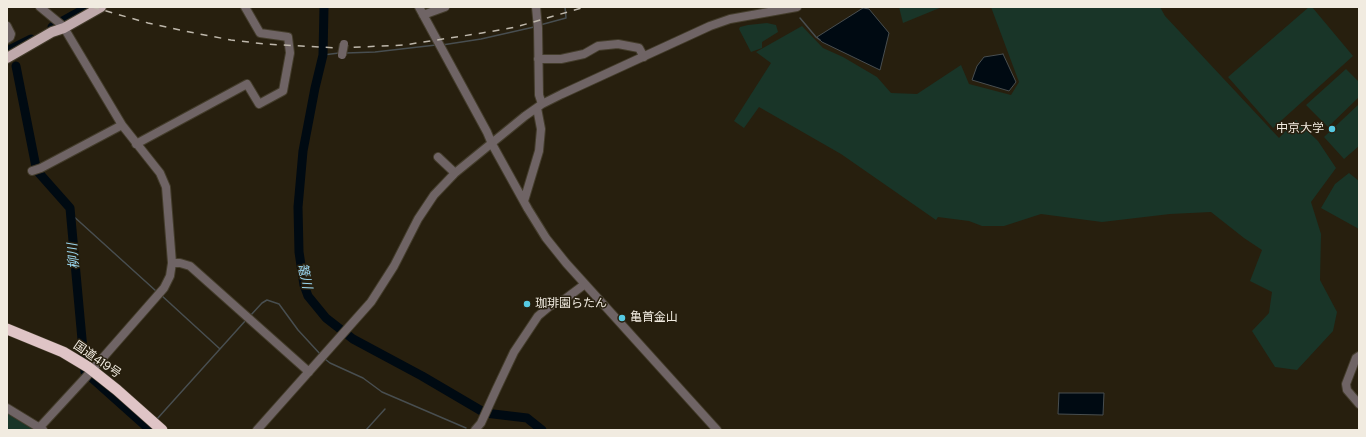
<!DOCTYPE html>
<html>
<head>
<meta charset="utf-8">
<style>
  body { margin:0 }
  #map { position:relative; width:1366px; height:437px; overflow:hidden; background:#271f0e; font-family:"DM Sans",sans-serif }
  canvas { display:block }
  .frame { position:absolute; inset:0; border:8px solid #f1ebe0; pointer-events:none }
</style>
</head>
<body>
<div id="map">
<canvas width="1366" height="437"></canvas>
<div class="frame"></div>
</div>
<script>
const g = document.querySelector('canvas').getContext('2d');
g.lineJoin = 'round';
function paint(path, color) { g.fillStyle = color; g.fill(path, 'evenodd'); }
const toPath = rows => new Path2D(rows.map(r => 'M' + r).join(''));
function trace(path, color, width, dash) { g.strokeStyle = color; g.lineWidth = width; g.lineCap = dash ? 'butt' : 'round'; g.setLineDash(dash || []); g.stroke(path); }
function drawText(font, color, halo, rows, align = 'center') {
  g.font = font + ' "DM Sans","Noto Sans JP",sans-serif'; g.lineWidth = 3; g.setLineDash([]); g.textBaseline = 'middle'; g.strokeStyle = halo; g.fillStyle = color; for (const [text, x, y, turn = 0] of rows) {
    g.save(); g.translate(x, y); g.rotate((+turn || 0) * Math.PI / 180); g.textAlign = isNaN(turn) ? turn : align; if (halo) g.strokeText(text, 0, 0); g.fillText(text, 0, 0); g.restore();
  }
}
paint(toPath([
  [899,7,942,7,903,23],
  [991,7,1160,7,1165,16,1279,138,1296,120,1318,141,1336,168,1311,202,1321,234,1320,280,1337,312,1333,331,1297,370,1275,367,1252,331,1269,313,1272,292,1250,281,1262,250,1244,238,1211,212,1170,214,1102,222,1041,214,1004,226,982,226,969,221,938,217,936,220,841,154,759,107,744,128,734,121,771,63,756,52,802,26,823,48,843,57,877,77,891,93,917,94,961,65,969,84,1011,95,1019,82],
  [1309,7,1312,7,1353,56,1273,128,1228,77],
  [767,23,776,25,778,32,762,42,762,48,751,52,739,29,740,27,748,25],
  [1346,69,1359,82,1359,97,1328,127,1306,105],
  [1359,104,1359,146,1344,159,1324,137],
  [1349,173,1359,181,1359,229,1321,208,1335,184],
  [7,409,41,430,7,430]
]), '#193528');
const water = toPath([
  [863,8,869,9,889,33,880,70,822,42,817,37,863,8],
  [1003,54,1016,82,1009,91,972,80,977,66,984,57,1003,54],
  [1059,393,1104,393,1103,415,1058,414,1059,393]
]);
paint(water, '#000a12');
trace(water, '#484e50', 1);
trace(toPath([
  [800,18,816,37,820,40],
  [540,25,566,18,565,7],
  [442,45,481,39,534,27],
  [346,53,375,52,436,45],
  [323,55,339,53],
  [71,214,156,291],
  [161,295,220,349],
  [250,316,262,303,267,300,279,304,298,330,321,355],
  [325,359,330,363,363,378,382,392,466,428],
  [157,419,246,320],
  [366,430,385,409]
]), '#484e50', 1.5);
trace(toPath([
  [324,7,323,55,315,88,303,151,298,207,299,252,304,285,308,296,326,318,353,339,422,376,485,413,527,418,542,430],
  [52,27,88,7],
  [7,51,31,39],
  [16,66,36,167,39,173,70,208,85,372,150,430]
]), '#000a12', 9);
const minor = toPath([
  [419,7,487,132,492,144,528,209,546,238,566,263,717,430],
  [536,7,538,28,539,95,542,104],
  [423,15,445,7],
  [7,26,11,34,10,37,7,39],
  [538,59,561,59,584,54,598,46,618,44,639,48,644,57],
  [136,144,247,84,259,104,283,91,290,53,288,37,260,33,245,7],
  [438,157,455,173],
  [32,171,41,168,122,125],
  [524,201,539,151,541,129,537,108],
  [172,263,180,263,190,266,309,372],
  [1359,356,1356,358,1346,384,1347,390,1359,404],
  [7,408,43,430],
  [39,428,86,377,164,288,170,276,172,263,166,187,160,173,122,125,63,26,40,7],
  [257,430,371,302,394,266,418,219,434,195,455,173,525,116,542,104,562,94,710,26,730,19,797,7],
  [475,430,481,423,496,390,514,352,538,316,550,306,565,299,585,284]
]);
const major = toPath([
  [7,58,52,32,64,28,101,7]
]);
const highway = toPath([
  [7,329,63,352,88,367,117,390,162,430]
]);
trace(minor, '#433c2b', 10);
trace(major, '#433c2b', 12);
trace(highway, '#433c2b', 12);
trace(minor, '#6f6465', 8);
trace(major, '#bfa9ab', 10);
trace(highway, '#dfc4c6', 11);
trace(toPath([
  [92,7,148,23,184,31,231,40,265,44,338,48,404,45,482,33,516,27,585,7]
]), '#beb7ab', 1.5, [7, 7]);
const minorBridge = toPath([
  [342,55,344,44]
]);
trace(minorBridge, '#433c2b', 10, []);
trace(minorBridge, '#6f6465', 8);
for (const [x, y, r, color] of [
  [1332,129,4,"#56c9e1"],
  [527,304,4,"#56c9e1"],
  [622,318,4,"#56c9e1"]
]) { const dot = new Path2D(); dot.arc(x, y, r, 0, 2 * Math.PI); g.fillStyle = color; g.fill(dot); trace(dot, '#271f0e', 1.5); }
drawText('12px', '#f1ebe0', '#271f0e', [
  ["中京大学",1324,129,"right"],
  ["珈琲園らたん",535,304],
  ["亀首金山",630,318]
], 'left');
drawText('12px', '#f1ebe0', '#271f0e', [
  ["国道419号",97,360,35]
]);
drawText('italic 13px', '#99d5ef', '#271f0e', [
  ["柳川",74,256,-95],
  ["篭川",304,276,78]
]);
</script>
</body>
</html>
